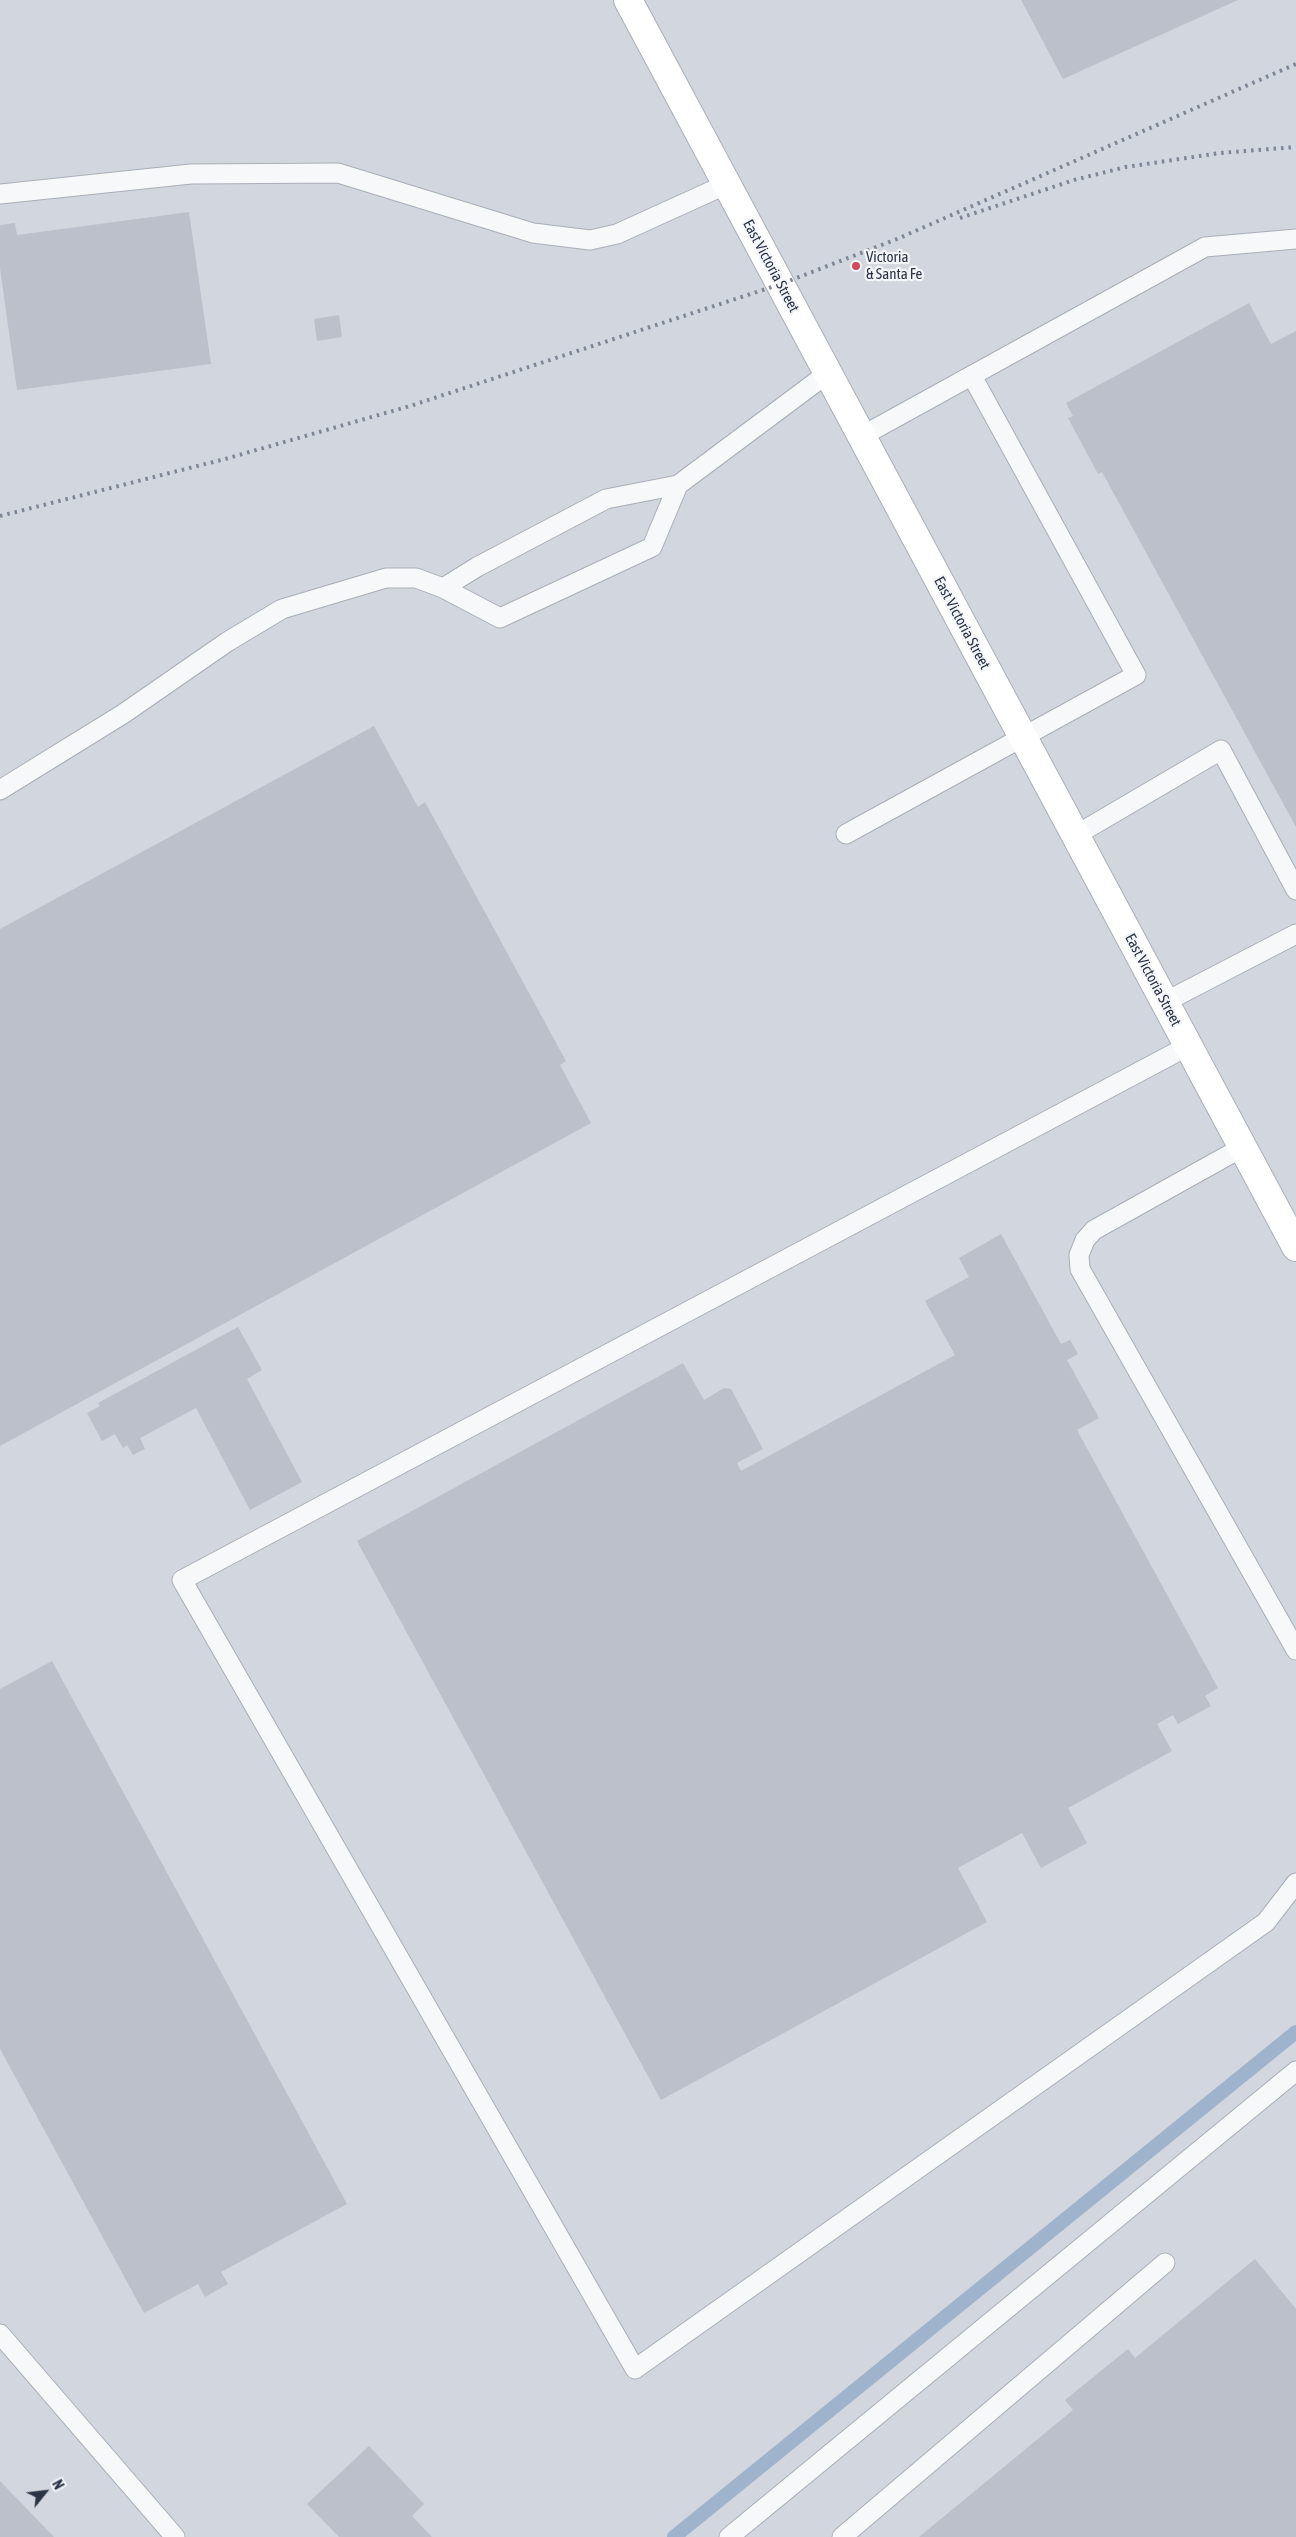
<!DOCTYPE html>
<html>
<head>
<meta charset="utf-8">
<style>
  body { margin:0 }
  #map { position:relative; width:1296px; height:2537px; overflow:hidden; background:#e4e7ec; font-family:"Asap Condensed",sans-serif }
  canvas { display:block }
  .north { position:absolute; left:20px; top:2467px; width:50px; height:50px; -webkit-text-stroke:4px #f4f6f9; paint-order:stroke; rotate:61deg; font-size:14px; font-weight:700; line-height:20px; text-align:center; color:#2b3445 }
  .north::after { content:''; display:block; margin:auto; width:18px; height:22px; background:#2b3445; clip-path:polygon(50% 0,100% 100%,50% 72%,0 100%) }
</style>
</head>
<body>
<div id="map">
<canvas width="1296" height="2537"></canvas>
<div class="north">N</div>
</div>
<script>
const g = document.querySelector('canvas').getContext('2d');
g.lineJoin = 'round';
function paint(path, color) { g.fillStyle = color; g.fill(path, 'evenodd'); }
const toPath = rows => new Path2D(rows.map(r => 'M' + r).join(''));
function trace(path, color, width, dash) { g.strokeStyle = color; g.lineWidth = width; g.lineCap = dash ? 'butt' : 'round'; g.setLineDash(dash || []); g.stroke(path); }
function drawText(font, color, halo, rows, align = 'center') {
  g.font = font + ' "Asap Condensed",sans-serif'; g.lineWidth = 4.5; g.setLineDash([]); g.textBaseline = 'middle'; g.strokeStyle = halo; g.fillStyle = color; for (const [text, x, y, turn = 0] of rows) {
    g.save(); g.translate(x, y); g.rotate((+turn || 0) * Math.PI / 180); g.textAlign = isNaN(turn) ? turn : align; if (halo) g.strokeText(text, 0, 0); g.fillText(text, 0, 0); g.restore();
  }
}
paint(toPath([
  [0,0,1296,0,1296,2537,0,2537]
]), '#d2d6de');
trace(toPath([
  [674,2537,1296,2032]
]), '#9fb4cc', 14);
paint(toPath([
  [1021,0,1238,0,1063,79],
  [189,212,211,364,17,390,0,268,0,225,15,223,17,235],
  [1249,303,1271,344,1296,331,1296,827,1102,472,1098,474,1068,418,1073,416,1066,403],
  [339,315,342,337,317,341,314,319],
  [374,726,418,807,425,802,566,1061,560,1065,591,1123,0,1446,0,929],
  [1001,1234,1061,1344,1070,1340,1078,1354,1067,1360,1099,1418,1077,1430,1218,1688,1205,1696,1211,1706,1178,1724,1173,1715,1157,1724,1172,1751,1068,1808,1087,1843,1041,1868,1022,1833,958,1868,987,1922,661,2100,357,1541,683,1363,704,1400,724,1388,731,1389,763,1449,737,1463,741,1471,955,1355,925,1301,969,1277,959,1258],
  [238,1327,262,1370,247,1379,302,1482,250,1510,196,1408,140,1438,145,1449,133,1455,127,1445,123,1448,115,1434,102,1441,87,1413,100,1406,98,1403],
  [52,1661,347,2204,221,2272,228,2284,205,2297,198,2284,144,2313,0,2049,0,1689],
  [1255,2259,1296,2309,1296,2537,919,2537,1073,2410,1065,2400,1128,2349,1135,2358],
  [369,2446,424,2504,412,2516,432,2537,339,2537,307,2504],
  [0,2481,54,2537,0,2537]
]), '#bbc0ca');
const lane = toPath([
  [0,194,191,174,338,173,533,233,590,240,617,234,727,184],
  [862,436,1205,247,1296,239],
  [443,588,477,567,606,499,678,485,828,373],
  [0,790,123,714,227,642,282,609,386,578,416,578,443,588,500,618,652,547,678,485],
  [846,834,1136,675,972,376],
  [1076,835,1221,750,1296,890],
  [1165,1002,1296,934],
  [1188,1046,182,1580,635,2369,1266,1922,1296,1883],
  [1243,1147,1094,1230,1085,1240,1079,1255,1080,1269,1296,1650],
  [0,2334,175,2537],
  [729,2537,1296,2071],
  [842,2537,1165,2263]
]);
const secondary = toPath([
  [628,0,1296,1247]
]);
trace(lane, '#a9aeb7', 21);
trace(secondary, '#a9aeb7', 30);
trace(lane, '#f7f8fa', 19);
trace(secondary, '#fff', 28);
trace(toPath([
  [960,218,1074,180,1126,167,1220,153,1296,147],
  [0,516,225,459,410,406,781,284,897,239,1296,64]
]), '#7d8696', 4, [2.5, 5]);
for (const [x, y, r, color] of [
  [856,266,5,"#d1495b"]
]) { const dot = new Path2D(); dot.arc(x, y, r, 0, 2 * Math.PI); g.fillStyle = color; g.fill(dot); trace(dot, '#f4f6f9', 2); }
drawText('15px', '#2b3445', '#f4f6f9', [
  ["Victoria",866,257],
  ["& Santa Fe",866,274]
], 'left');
drawText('15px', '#2b3445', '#f4f6f9', [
  ["East Victoria Street",771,266,62],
  ["East Victoria Street",962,623,62],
  ["East Victoria Street",1153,980,62]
]);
</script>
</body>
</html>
